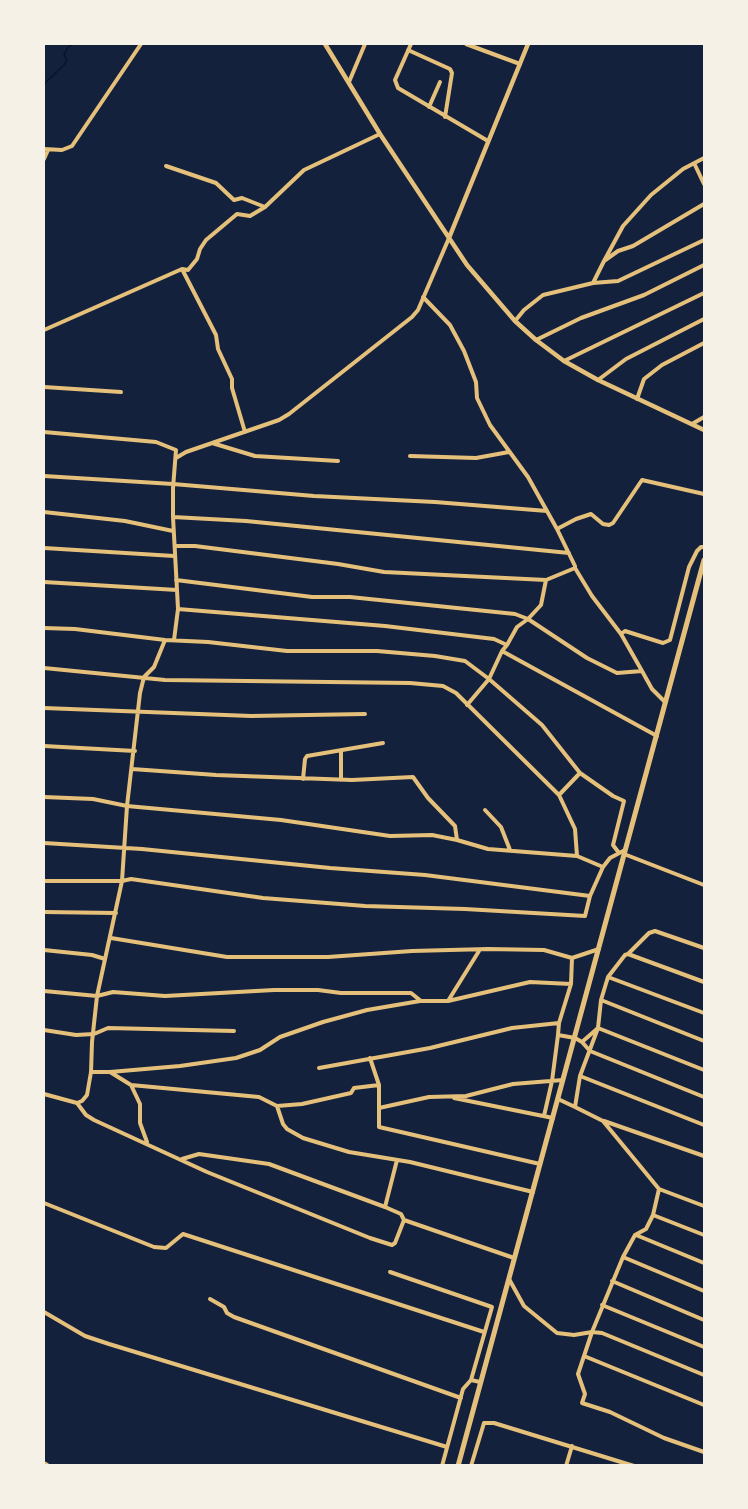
<!DOCTYPE html>
<html>
<head>
<meta charset="utf-8">
<style>
	body { margin:0 }
	#map { position:relative; width:748px; height:1509px; overflow:hidden; background:#14213d; font-family:"Open Sans",sans-serif }
	canvas { display:block }
	.frame { position:absolute; inset:0; border:45px solid #f6f1e7; pointer-events:none }
</style>
</head>
<body>
<div id="map">
<canvas width="748" height="1509"></canvas>
<div class="frame"></div>
</div>
<script>
const context = document.querySelector('canvas').getContext('2d');
context.lineJoin = 'round';
const poly = rows => new Path2D(rows.map(r => 'M' + r).join(''));
function strokePath(path, color, width, dash) { context.strokeStyle = color; context.lineWidth = width; context.lineCap = dash ? 'butt' : 'round'; context.setLineDash(dash || []); context.stroke(path); }
strokePath(poly([
	[44,84,64,65,67,60,64,55,68,47,73,44]
]), '#0b132b', 1.5);
strokePath(poly([
	[411,44,395,80,398,88,488,141],
	[466,44,520,64],
	[408,50,450,69,452,73,445,117],
	[349,82,365,44],
	[429,107,440,82],
	[44,149,62,150,72,146,141,44],
	[44,159,48,150],
	[695,165,704,184],
	[166,166,216,183,234,200,242,198,265,207,304,170,380,134],
	[604,261,623,226,651,195,683,169,704,158],
	[182,269,216,335,218,349,232,379,232,388,245,432],
	[593,283,604,261,618,251,633,246,704,204],
	[423,297,450,325,464,351,476,382,477,398,490,425,528,477,557,529,575,566,575,568,546,580,541,605,528,619,517,627,507,645,502,651,489,679,542,725,580,773,559,795,575,829,577,856,603,867],
	[515,321,524,310,543,295,593,283,618,281,704,240],
	[44,330,182,269,188,270,197,259,200,249,206,240,237,214,250,216,265,207],
	[536,340,581,318,644,295,704,265],
	[564,361,704,293],
	[598,380,626,359,704,319],
	[44,387,121,392],
	[637,399,644,379,662,365,704,343],
	[692,424,704,417],
	[44,432,156,442,176,450,173,488,173,517,177,590,44,582],
	[212,443,255,456,338,461],
	[410,456,476,458,509,452],
	[176,458,186,452,279,420,289,414,412,317,418,310,449,238],
	[44,476,173,484,314,496,435,502,547,511],
	[44,512,125,521,173,531],
	[173,517,246,521,569,553],
	[557,529,576,519,591,514,603,524,609,525,613,523,642,480,704,494],
	[176,546,195,546,338,564,384,572,546,580],
	[44,548,174,556],
	[575,568,592,596,621,634,642,671],
	[176,580,312,597,350,597,515,614,528,619,587,658,617,673,642,671,652,689,665,702],
	[178,609,385,626,494,639,507,645],
	[44,628,75,629,165,640,208,642,287,651,377,651,435,656,465,661,489,679,467,705],
	[621,634,625,631,663,643,670,640,689,567,697,551,701,547,704,547],
	[174,640,178,609,177,590],
	[502,651,657,736],
	[44,668,165,680,410,683,443,686,456,693,559,795],
	[44,708,251,716,365,714],
	[44,746,135,751],
	[132,769,216,775,352,780,413,777,428,798,455,826,457,840,488,849,577,856],
	[580,773,613,796,624,801,613,845,619,853],
	[303,779,305,759,307,756,383,743],
	[341,780,341,750],
	[44,797,93,799,127,806,281,820,390,836,432,835,457,840],
	[485,810,501,827,510,850],
	[44,843,142,849,330,868,425,875,590,896],
	[624,854,704,885],
	[44,881,122,881,131,879,263,898,365,906,465,909,585,916,590,896,603,867,610,858,625,850],
	[44,912,116,913],
	[111,938,227,957,328,957,412,951,488,949,544,950,572,958,599,949],
	[44,950,92,955,105,959],
	[628,954,649,933,655,931,704,948],
	[572,958,571,984,559,1023,558,1035,575,1038,582,1042,590,1051,704,1097],
	[608,977,704,1013],
	[704,982,628,954,625,955,608,977,601,1000,598,1028,580,1076,575,1107,603,1121,659,1189,653,1215,646,1229,635,1235,623,1257,592,1332,578,1374,585,1394,582,1403,610,1412,664,1438,704,1452],
	[44,991,97,996,113,992,165,996,274,990,318,990,341,993,411,993,421,1001,448,1001,479,951],
	[601,1000,704,1041],
	[448,1001,530,982,571,984],
	[44,1030,76,1035,94,1034,108,1028,234,1031],
	[582,1042,598,1028,704,1070],
	[370,1058,379,1085,379,1127,540,1164],
	[319,1068,430,1048,512,1028,559,1023],
	[91,1072,92,1042,97,996,122,881,127,806,140,693,144,677,154,667,165,640],
	[110,1072,131,1085,259,1097,277,1106,283,1124,287,1129,303,1138,349,1152,410,1162,533,1192],
	[580,1076,704,1125],
	[131,1085,140,1104,140,1123,147,1142],
	[44,1094,77,1103,82,1101,87,1095,91,1072,110,1072,180,1066,236,1058,260,1050,280,1037,323,1022,367,1010,420,1001],
	[454,1098,553,1118],
	[558,1099,575,1107],
	[77,1103,86,1115,94,1120,207,1172,370,1238,392,1245,395,1243,404,1220,401,1214,385,1207,269,1164,199,1154,182,1159],
	[277,1106,302,1104,351,1093,354,1088,379,1085],
	[379,1108,429,1097,466,1096,513,1084,563,1080],
	[544,1116,552,1081,558,1035],
	[604,1121,704,1156],
	[659,1189,704,1206],
	[44,1203,154,1247,166,1248,183,1234,484,1332],
	[385,1207,397,1160],
	[653,1215,704,1235],
	[404,1220,514,1258],
	[636,1235,704,1263],
	[623,1257,704,1291],
	[390,1272,492,1307,471,1380,480,1382],
	[509,1279,524,1306,557,1333,574,1335,592,1332,602,1333,704,1375],
	[612,1281,704,1320],
	[210,1299,224,1307,227,1313,234,1317,461,1398],
	[602,1305,704,1347],
	[44,1312,85,1336,109,1344,447,1447],
	[584,1356,704,1405],
	[442,1466,463,1389,471,1380],
	[471,1466,484,1423,494,1423,634,1466],
	[566,1466,572,1446]
]), '#e5c07b', 4);
strokePath(poly([
	[325,44,380,134,467,265,515,321,536,340,564,361,598,380,704,430],
	[449,238,528,44]
]), '#e5c07b', 4.5);
strokePath(poly([
	[458,1466,704,560]
]), '#e5c07b', 5);
strokePath(poly([
	[44,1465,46,1466]
]), '#e5c07b', 7);
</script>
</body>
</html>
